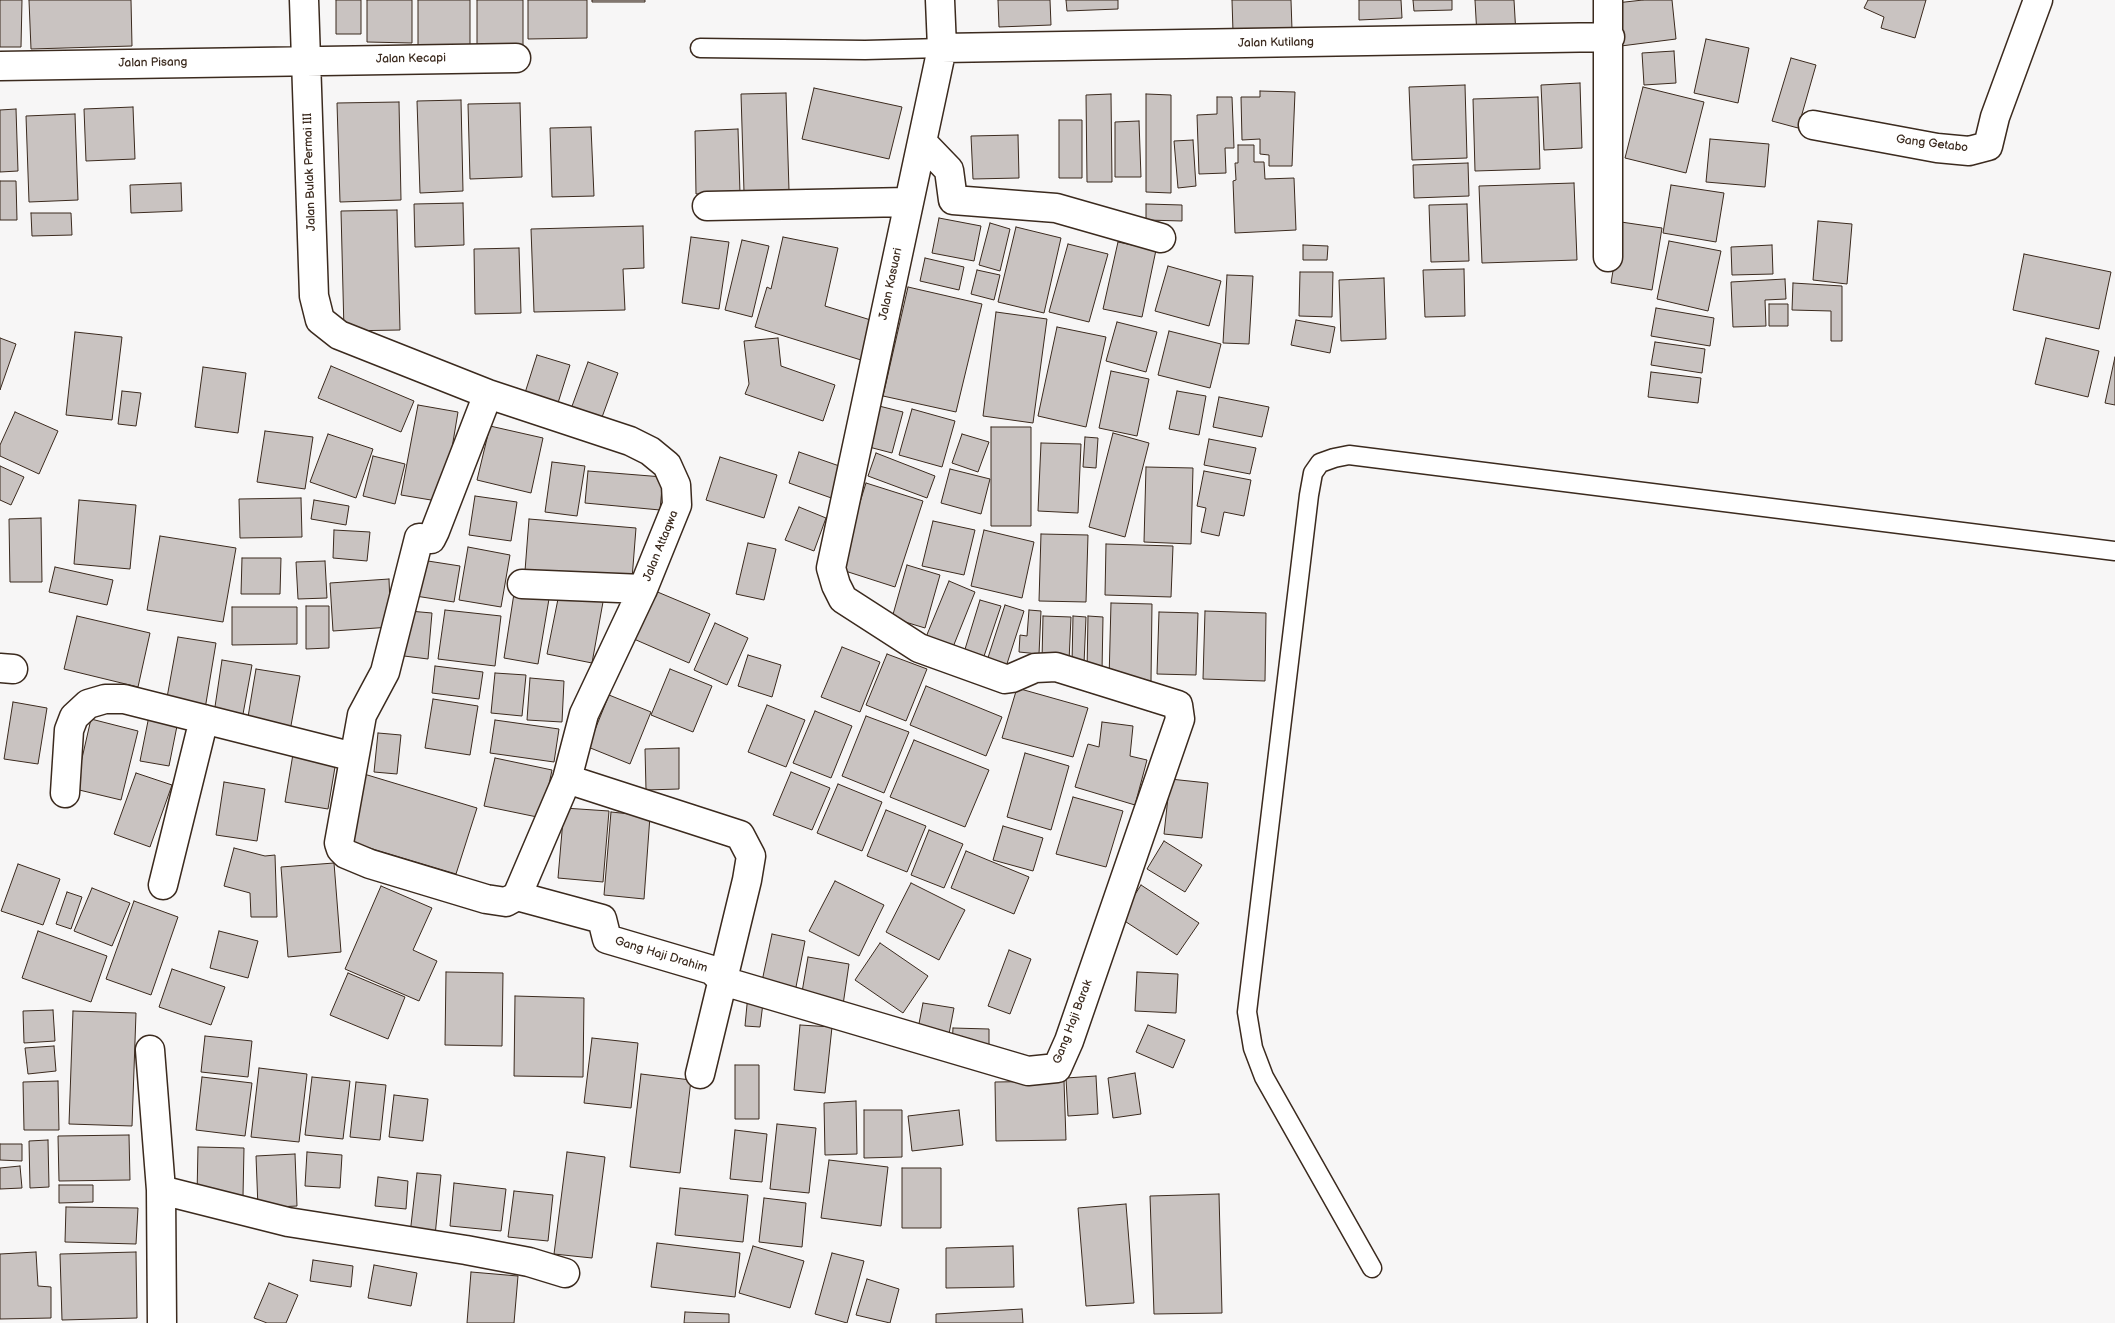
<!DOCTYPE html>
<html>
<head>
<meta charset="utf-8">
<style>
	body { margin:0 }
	canvas { display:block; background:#f7f6f6 }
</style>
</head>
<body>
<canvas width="2115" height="1323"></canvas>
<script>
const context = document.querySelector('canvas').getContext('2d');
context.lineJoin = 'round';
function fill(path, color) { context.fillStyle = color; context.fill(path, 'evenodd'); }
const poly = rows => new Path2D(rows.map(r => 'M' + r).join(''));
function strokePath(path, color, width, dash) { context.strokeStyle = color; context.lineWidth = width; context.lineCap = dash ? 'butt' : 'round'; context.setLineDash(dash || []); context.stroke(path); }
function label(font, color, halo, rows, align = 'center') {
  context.font = font + ' "Balsamiq Sans",sans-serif'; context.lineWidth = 4.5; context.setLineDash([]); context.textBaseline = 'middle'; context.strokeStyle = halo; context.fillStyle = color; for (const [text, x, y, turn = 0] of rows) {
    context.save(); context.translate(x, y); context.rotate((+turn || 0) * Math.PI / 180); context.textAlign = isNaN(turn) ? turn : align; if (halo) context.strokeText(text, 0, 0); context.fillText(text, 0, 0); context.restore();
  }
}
const building = poly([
	[0,0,22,0,21,47,0,47,0,0],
	[29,0,131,0,132,46,31,49,29,0],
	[336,0,361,0,361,34,336,34,336,0],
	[367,0,412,0,412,43,367,42,367,0],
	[418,0,470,0,470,48,418,48,418,0],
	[477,0,523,0,523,48,477,48,477,0],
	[528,0,587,0,587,38,528,39,528,0],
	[592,0,645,0,645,2,592,2,592,0],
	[998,0,1050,0,1051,25,999,27,998,0],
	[1066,0,1118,0,1118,9,1067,11,1066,0],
	[1232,0,1291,0,1292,30,1233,32,1232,0],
	[1359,0,1401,0,1402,18,1359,20,1359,0],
	[1413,0,1452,0,1452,10,1414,11,1413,0],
	[1475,0,1514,0,1516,35,1477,36,1475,0],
	[1643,0,1672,0,1676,39,1621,46,1616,3,1643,0],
	[1868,0,1926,0,1915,38,1881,28,1884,17,1864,8,1868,0],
	[1706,39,1749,48,1738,103,1694,93,1706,39],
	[1674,51,1676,83,1644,85,1642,53,1674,51],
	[1791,58,1816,65,1798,128,1772,121,1791,58],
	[1580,83,1582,148,1544,150,1541,85,1580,83],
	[1465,85,1467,158,1412,160,1409,87,1465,85],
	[1643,87,1704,102,1686,173,1625,158,1643,87],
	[814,88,902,107,889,159,802,139,814,88],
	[1260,91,1295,92,1292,166,1269,166,1269,155,1260,154,1260,139,1242,140,1241,97,1260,97,1260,91],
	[786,93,789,190,744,192,741,94,786,93],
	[1111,94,1112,182,1087,182,1086,95,1111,94],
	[1146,94,1171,95,1171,193,1146,192,1146,94],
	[1217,97,1232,97,1234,148,1225,148,1226,173,1199,174,1197,115,1217,114,1217,97],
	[1538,97,1540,169,1475,171,1473,99,1538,97],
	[461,100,463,191,420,193,417,101,461,100],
	[399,102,401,200,340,202,337,103,399,102],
	[520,103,522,177,470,179,468,104,520,103],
	[133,107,135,159,86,161,84,109,133,107],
	[16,109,18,171,0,172,0,110,16,109],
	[75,114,78,200,29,202,26,116,75,114],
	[1059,120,1082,120,1082,178,1059,178,1059,120],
	[1139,121,1141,177,1115,177,1115,122,1139,121],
	[591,127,594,196,552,197,550,128,591,127],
	[738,129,740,193,696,194,695,131,738,129],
	[1018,135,1019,178,973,179,971,136,1018,135],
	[1710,139,1769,144,1765,187,1706,182,1710,139],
	[1193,140,1196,186,1178,188,1174,141,1193,140],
	[1238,145,1254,145,1254,162,1264,162,1265,179,1294,178,1296,230,1235,233,1233,181,1236,180,1235,163,1238,163,1238,145],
	[1468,163,1469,196,1414,198,1413,165,1468,163],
	[0,181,16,181,17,220,0,220,0,181],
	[181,183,182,211,131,213,130,185,181,183],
	[1574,183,1577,260,1482,263,1479,186,1574,183],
	[1671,185,1724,193,1716,242,1663,233,1671,185],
	[463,203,464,245,415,247,414,204,463,203],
	[1146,204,1182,205,1182,221,1146,220,1146,204],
	[1467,204,1469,261,1431,262,1429,205,1467,204],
	[397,210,400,330,344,331,341,211,397,210],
	[31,213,71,213,72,235,32,236,31,213],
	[939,218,981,226,974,261,932,253,939,218],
	[1818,221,1852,224,1847,284,1813,280,1818,221],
	[1621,222,1662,228,1652,290,1611,283,1621,222],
	[990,223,1010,229,1000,271,979,265,990,223],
	[643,226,644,268,623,269,625,310,534,312,531,229,643,226],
	[1016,227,1061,238,1044,313,998,302,1016,227],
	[691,237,729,242,719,309,682,303,691,237],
	[783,237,838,248,825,306,874,321,861,360,755,327,767,287,771,289,783,237],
	[742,240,769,246,752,317,725,310,742,240],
	[1669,241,1721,251,1708,311,1657,299,1669,241],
	[1118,242,1156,250,1142,317,1103,309,1118,242],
	[1068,244,1108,254,1089,322,1049,312,1068,244],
	[1303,245,1328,246,1327,260,1303,260,1303,245],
	[1772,245,1773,274,1732,275,1731,247,1772,245],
	[519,248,521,313,475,314,474,249,519,248],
	[2024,254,2111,272,2099,329,2013,310,2024,254],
	[925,258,964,267,959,290,920,281,925,258],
	[1168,266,1221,281,1209,326,1155,311,1168,266],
	[1464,269,1465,316,1425,317,1423,270,1464,269],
	[977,270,1000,275,994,300,971,294,977,270],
	[1300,272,1333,272,1332,317,1299,316,1300,272],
	[1227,275,1253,276,1249,344,1223,343,1227,275],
	[1384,278,1386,339,1341,341,1339,280,1384,278],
	[1785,279,1786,299,1765,300,1766,326,1733,327,1731,282,1785,279],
	[1793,283,1842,286,1842,341,1831,341,1831,311,1792,310,1793,283],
	[908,287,982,304,956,412,883,396,908,287],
	[1769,304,1788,304,1788,326,1769,326,1769,304],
	[1656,308,1714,318,1710,346,1651,336,1656,308],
	[996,312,1047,319,1033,423,983,416,996,312],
	[1296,320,1335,327,1330,353,1291,345,1296,320],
	[1117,322,1157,332,1146,372,1106,361,1117,322],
	[1057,327,1106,337,1086,427,1038,416,1057,327],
	[1169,331,1221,344,1210,388,1158,375,1169,331],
	[75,332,122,337,112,420,66,415,75,332],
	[0,338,16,344,0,390,0,338],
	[778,338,781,366,835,385,823,421,745,394,749,384,744,341,778,338],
	[2046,338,2099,351,2088,397,2035,384,2046,338],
	[1655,342,1705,349,1702,373,1651,365,1655,342],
	[537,355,570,365,557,406,524,396,537,355],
	[2115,357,2115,405,2105,403,2115,357],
	[588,362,618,373,601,420,571,409,588,362],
	[331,366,414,401,401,432,318,398,331,366],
	[203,367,246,373,238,433,195,427,203,367],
	[1111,371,1149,379,1137,436,1099,428,1111,371],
	[1651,372,1701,378,1698,403,1648,397,1651,372],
	[122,391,141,393,136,426,118,424,122,391],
	[1177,391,1206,396,1199,435,1169,429,1177,391],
	[1219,397,1269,407,1262,437,1213,427,1219,397],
	[418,405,458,412,443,502,401,495,418,405],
	[879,406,903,412,892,453,869,447,879,406],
	[912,409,955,421,942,467,899,455,912,409],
	[15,412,58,431,39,474,0,456,0,445,15,412],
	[490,426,543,438,531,493,477,480,490,426],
	[991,427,1031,427,1031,526,991,526,991,427],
	[265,431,313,437,305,489,257,482,265,431],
	[1113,433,1149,443,1125,537,1089,527,1113,433],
	[328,434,373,449,356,498,310,482,328,434],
	[962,434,989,442,978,472,952,463,962,434],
	[1085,437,1098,438,1096,468,1083,467,1085,437],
	[1209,439,1256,448,1250,474,1204,465,1209,439],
	[1041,443,1081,444,1078,513,1038,511,1041,443],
	[799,452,848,469,837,500,789,483,799,452],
	[876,453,935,476,927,498,868,476,876,453],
	[373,456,405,464,395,504,363,496,373,456],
	[720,457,777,475,764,518,706,500,720,457],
	[552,462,585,466,577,516,545,512,552,462],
	[0,466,24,477,11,505,0,500,0,466],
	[1146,467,1193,468,1191,544,1144,542,1146,467],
	[950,469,990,479,981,514,941,503,950,469],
	[588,471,663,477,660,510,585,503,588,471],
	[1204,471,1251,480,1244,516,1224,512,1219,536,1201,532,1206,508,1197,506,1204,471],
	[866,483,923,501,895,587,839,569,866,483],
	[475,496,517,502,511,541,469,535,475,496],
	[301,498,302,537,240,538,239,499,301,498],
	[79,500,136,505,130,569,74,564,79,500],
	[314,500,349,506,346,525,311,519,314,500],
	[799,507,826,518,814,551,785,540,799,507],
	[41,518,42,582,10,582,9,519,41,518],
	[529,519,636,528,632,579,525,571,529,519],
	[933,521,975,530,964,575,922,566,933,521],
	[334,530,370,532,367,561,333,558,334,530],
	[984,530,1034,542,1022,598,971,586,984,530],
	[1041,534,1088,535,1086,602,1039,601,1041,534],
	[160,536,236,548,223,622,147,610,160,536],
	[748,543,776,549,764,600,736,594,748,543],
	[1106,544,1173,546,1171,597,1105,595,1106,544],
	[468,547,510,555,501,607,459,600,468,547],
	[242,558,281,558,280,594,241,594,242,558],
	[415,559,460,566,454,602,409,595,415,559],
	[325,561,327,598,298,599,296,562,325,561],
	[907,565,940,575,925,628,892,618,907,565],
	[55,567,113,580,107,605,49,592,55,567],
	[389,579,391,627,333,631,330,583,389,579],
	[949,581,975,592,953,647,926,637,949,581],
	[515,587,550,593,538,664,504,658,515,587],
	[648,588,710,614,689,663,627,636,648,588],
	[559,594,603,602,592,663,547,654,559,594],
	[980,600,1001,606,981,665,962,659,980,600],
	[1111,603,1152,604,1151,681,1109,680,1111,603],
	[1005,605,1024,611,1004,673,985,667,1005,605],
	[306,606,329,606,329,648,306,649,306,606],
	[232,607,297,607,297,644,232,645,232,607],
	[445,610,501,616,495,666,438,659,445,610],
	[1029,610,1041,611,1039,654,1019,652,1020,635,1027,636,1029,610],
	[409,611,432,613,428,659,404,656,409,611],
	[1205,611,1266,613,1265,681,1203,679,1205,611],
	[1159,612,1198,613,1196,675,1157,674,1159,612],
	[77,616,150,633,138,687,64,669,77,616],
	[1043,616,1071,617,1069,661,1042,660,1043,616],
	[1073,616,1086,617,1084,664,1072,664,1073,616],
	[1088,616,1103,617,1102,671,1087,671,1088,616],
	[715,623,748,638,727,685,694,670,715,623],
	[178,637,216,643,205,709,166,703,178,637],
	[842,647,880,662,860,712,821,697,842,647],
	[887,654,927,669,906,721,866,705,887,654],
	[748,655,781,665,772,697,738,686,748,655],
	[222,660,252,665,241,725,213,720,222,660],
	[435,666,483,672,479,699,432,693,435,666],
	[256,669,300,676,290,731,247,723,256,669],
	[670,669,712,686,693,732,651,715,670,669],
	[495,673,526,675,522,716,491,713,495,673],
	[530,678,564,681,562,722,527,720,530,678],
	[926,686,1002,717,986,756,910,725,926,686],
	[1017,688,1088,708,1073,757,1002,738,1017,688],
	[609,695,651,712,630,764,588,747,609,695],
	[433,699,478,706,470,755,425,748,433,699],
	[13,702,47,708,38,764,4,759,13,702],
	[767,705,805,720,786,767,748,752,767,705],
	[150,711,179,716,169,766,140,761,150,711],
	[815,711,852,726,831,778,793,763,815,711],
	[866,716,909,732,884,793,842,776,866,716],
	[91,719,138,731,121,800,75,789,91,719],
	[495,720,559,729,554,762,490,753,495,720],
	[1102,722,1133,726,1130,756,1147,760,1135,805,1075,787,1088,744,1099,747,1102,722],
	[378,733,401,735,397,774,374,772,378,733],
	[914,740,989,770,965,827,890,797,914,740],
	[679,748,679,789,646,790,645,749,679,748],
	[1025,753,1069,766,1051,830,1007,817,1025,753],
	[293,754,336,761,328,809,285,802,293,754],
	[495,758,552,770,542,818,484,806,495,758],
	[791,772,830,788,812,830,773,815,791,772],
	[136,773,172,785,150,847,114,834,136,773],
	[364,774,477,808,456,874,343,840,364,774],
	[1170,779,1208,783,1202,838,1164,834,1170,779],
	[224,782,265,789,257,841,216,835,224,782],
	[838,784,882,802,862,851,817,833,838,784],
	[1073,797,1123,811,1106,867,1056,854,1073,797],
	[564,808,609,811,603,882,558,878,564,808],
	[886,810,926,826,907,872,867,856,886,810],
	[611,812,650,816,644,899,604,895,611,812],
	[1003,826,1043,838,1033,871,993,860,1003,826],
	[929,830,963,844,944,888,911,875,929,830],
	[1164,841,1202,865,1185,892,1147,869,1164,841],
	[234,848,265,856,275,855,277,917,251,917,250,893,224,886,234,848],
	[966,851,1029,877,1014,914,951,888,966,851],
	[334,863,341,952,288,957,281,867,334,863],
	[18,864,60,879,43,925,1,911,18,864],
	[835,881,884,905,859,956,809,931,835,881],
	[911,883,965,910,939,960,886,932,911,883],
	[1141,885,1199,923,1177,955,1120,918,1141,885],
	[381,886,432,908,413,950,437,961,419,1001,345,969,381,886],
	[92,888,130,903,112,946,74,931,92,888],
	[67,892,82,897,71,929,56,924,67,892],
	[134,901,178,917,151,995,106,979,134,901],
	[38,931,107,956,91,1002,22,978,38,931],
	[219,931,258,941,248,978,210,968,219,931],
	[772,934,805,941,795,992,761,986,772,934],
	[880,943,928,976,903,1013,855,980,880,943],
	[1009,950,1031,959,1010,1014,988,1006,1009,950],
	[808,957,849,964,843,1005,801,998,808,957],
	[172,969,225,987,211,1025,159,1007,172,969],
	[446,972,503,973,502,1046,445,1045,446,972],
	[1137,972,1178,974,1176,1013,1135,1011,1137,972],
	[348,973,405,997,388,1039,330,1015,348,973],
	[748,994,764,995,760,1027,745,1026,748,994],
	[515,996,584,998,583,1077,514,1076,515,996],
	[923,1003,954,1008,948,1039,917,1034,923,1003],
	[53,1010,55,1041,24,1043,23,1011,53,1010],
	[73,1011,136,1013,132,1126,69,1124,73,1011],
	[800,1025,832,1027,825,1093,794,1090,800,1025],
	[1148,1025,1185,1040,1173,1068,1136,1052,1148,1025],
	[953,1028,989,1029,989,1048,952,1047,953,1028],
	[205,1036,252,1041,248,1077,201,1072,205,1036],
	[592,1038,638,1043,631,1108,584,1103,592,1038],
	[54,1046,56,1071,28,1074,25,1048,54,1046],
	[735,1065,759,1065,759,1119,735,1119,735,1065],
	[259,1068,307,1074,299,1142,251,1137,259,1068],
	[1135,1073,1141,1114,1113,1118,1108,1078,1135,1073],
	[641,1074,691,1080,680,1173,630,1167,641,1074],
	[1096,1076,1098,1114,1068,1116,1066,1078,1096,1076],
	[202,1077,252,1083,245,1136,196,1130,202,1077],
	[312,1077,350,1081,343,1139,305,1135,312,1077],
	[58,1081,59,1130,24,1130,23,1082,58,1081],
	[1064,1081,1066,1140,996,1141,995,1082,1064,1081],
	[356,1082,386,1085,380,1140,350,1137,356,1082],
	[394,1095,428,1099,423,1141,389,1137,394,1095],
	[856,1101,857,1154,825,1155,824,1103,856,1101],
	[864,1110,902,1110,902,1157,864,1158,864,1110],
	[959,1110,963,1145,912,1151,908,1116,959,1110],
	[777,1124,816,1128,809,1193,770,1189,777,1124],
	[735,1130,767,1134,762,1182,730,1179,735,1130],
	[129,1135,130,1180,59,1181,58,1136,129,1135],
	[48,1140,49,1187,30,1188,29,1141,48,1140],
	[0,1144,22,1144,22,1161,0,1160,0,1144],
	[198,1147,244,1148,243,1196,197,1195,198,1147],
	[307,1152,342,1155,340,1188,305,1186,307,1152],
	[567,1152,605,1157,592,1258,554,1254,567,1152],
	[295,1154,297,1206,258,1208,256,1156,295,1154],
	[829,1160,888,1167,881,1226,821,1218,829,1160],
	[20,1166,22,1188,0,1189,0,1168,20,1166],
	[902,1168,941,1168,941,1228,902,1228,902,1168],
	[417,1173,441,1175,435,1236,410,1234,417,1173],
	[378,1177,408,1181,406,1209,375,1206,378,1177],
	[454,1183,506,1189,501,1231,450,1226,454,1183],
	[59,1185,93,1185,93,1202,59,1203,59,1185],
	[680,1188,748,1195,743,1242,675,1235,680,1188],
	[514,1191,553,1195,548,1241,508,1237,514,1191],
	[1219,1194,1222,1313,1154,1314,1150,1196,1219,1194],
	[764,1198,806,1203,802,1247,759,1242,764,1198],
	[1126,1204,1134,1303,1086,1306,1078,1208,1126,1204],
	[66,1207,138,1208,136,1244,65,1242,66,1207],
	[657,1243,740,1253,735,1297,651,1287,657,1243],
	[753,1246,804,1261,790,1308,739,1293,753,1246],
	[1013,1246,1014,1287,946,1288,946,1248,1013,1246],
	[36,1252,38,1286,51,1287,51,1318,0,1319,0,1254,36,1252],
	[136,1252,137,1318,62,1320,60,1254,136,1252],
	[832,1253,864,1261,847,1323,815,1314,832,1253],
	[313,1260,353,1266,351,1287,310,1281,313,1260],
	[374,1265,417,1273,411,1306,368,1298,374,1265],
	[471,1272,518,1276,514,1323,467,1323,471,1272],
	[867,1279,899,1289,890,1323,856,1315,867,1279],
	[269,1283,298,1295,286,1323,267,1323,254,1318,269,1283],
	[1022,1309,1023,1323,936,1323,936,1314,1022,1309],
	[685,1312,729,1314,729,1323,684,1323,685,1312]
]);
fill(building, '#c9c3c1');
strokePath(building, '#3b2a1e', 1);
const lane = poly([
	[700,48,865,50,942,48],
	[1372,1268,1264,1077,1253,1048,1247,1012,1309,495,1313,473,1320,463,1334,458,1349,455,2115,551]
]);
const street = poly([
	[304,0,314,296,320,320,339,335,488,394,630,441,650,451,667,465,676,485,677,505,643,589,584,714,567,779,517,896],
	[942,48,1610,37],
	[0,66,516,58],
	[1813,125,1937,148,1969,151,1988,146,1995,117,2038,0],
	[923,143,949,170,953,200,1056,208,1161,238],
	[707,206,908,202],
	[1608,257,1608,0],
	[488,394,435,531,431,539,419,538,385,672,362,715,339,843,341,849,346,854,370,864,486,899,506,902,517,896],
	[522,584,643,589],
	[0,668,13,669],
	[567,779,740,835,751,856,747,880,700,1074],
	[65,793,69,730,74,717,88,704,105,699,124,699,354,757],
	[163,885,204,719],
	[517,896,602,919,607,939,712,970,723,981],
	[723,981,1028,1071,1057,1068,1069,1041,1180,719,1178,705,1056,667,1035,668,1012,678,1005,679,919,648,843,599,836,585,831,568,942,48,940,0],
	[150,1050,161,1190,162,1323],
	[161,1190,288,1222,466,1250,529,1262,565,1273]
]);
strokePath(lane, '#3b2a1e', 21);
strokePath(street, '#3b2a1e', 31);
strokePath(lane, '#fff', 18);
strokePath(street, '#fff', 28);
label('12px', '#3b2a1e', '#fff', [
	["Jalan Kutilang",1276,43,-1],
	["Jalan Kecapi",411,59,-1],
	["Jalan Pisang",153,63,-1],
	["Gang Getabo",1932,144,7],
	["Jalan Bulak Permai III",310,172,-92],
	["Jalan Kasuari",891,284,-78],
	["Jalan Attaqwa",661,546,-68],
	["Gang Haji Drahim",661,955,17],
	["Gang Haji Barak",1073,1022,-69]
]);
</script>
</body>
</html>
